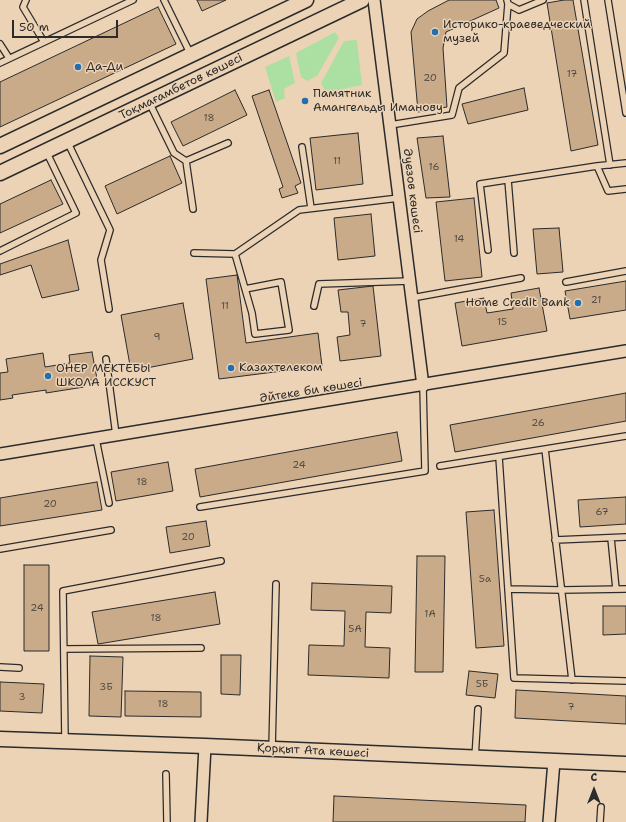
<!DOCTYPE html>
<html>
<head>
<meta charset="utf-8">
<style>
	body { margin:0 }
	#map { position:relative; width:626px; height:822px; overflow:hidden; background:#edd3b5; font-family:"Shantell Sans",sans-serif }
	canvas { display:block }
	.north { position:absolute; left:574px; top:770px; width:40px; height:40px; -webkit-text-stroke:3px #edd3b5; paint-order:stroke; rotate:0deg; font-size:11px; font-weight:700; line-height:16px; text-align:center; color:#2b2b2b }
	.north::after { content:''; display:block; margin:auto; width:14px; height:18px; background:#2b2b2b; clip-path:polygon(50% 0,100% 100%,50% 72%,0 100%) }
	.scale { position:absolute; left:12px; top:20px; width:106px; height:18px; box-sizing:border-box; border:2px solid #2b2b2b; border-top:0; padding-left:5px; font-size:12px; line-height:14px; white-space:nowrap; color:#2b2b2b; -webkit-text-stroke:3px #edd3b5; paint-order:stroke }
</style>
</head>
<body>
<div id="map">
<canvas width="626" height="822"></canvas>
<div class="north">С</div>
<div class="scale">50 m</div>
</div>
<script>
const context = document.querySelector('canvas').getContext('2d');
context.lineJoin = 'round';
function fill(path, color) { context.fillStyle = color; context.fill(path, 'evenodd'); }
const poly = rows => new Path2D(rows.map(r => 'M' + r).join(''));
function strokePath(path, color, width, dash) { context.strokeStyle = color; context.lineWidth = width; context.lineCap = dash ? 'butt' : 'round'; context.setLineDash(dash || []); context.stroke(path); }
function label(font, color, halo, rows, align = 'center') {
  context.font = font + ' "Shantell Sans",sans-serif'; context.lineWidth = 3; context.setLineDash([]); context.textBaseline = 'middle'; context.strokeStyle = halo; context.fillStyle = color; for (const [text, x, y, turn = 0] of rows) {
    context.save(); context.translate(x, y); context.rotate((+turn || 0) * Math.PI / 180); context.textAlign = isNaN(turn) ? turn : align; if (halo) context.strokeText(text, 0, 0); context.fillText(text, 0, 0); context.restore();
  }
}
fill(poly([
	[335,32,339,38,317,76,307,81,301,77,296,53],
	[357,40,362,85,330,92,324,89,321,83,344,41],
	[289,56,295,83,284,89,285,98,276,102,265,67]
]), '#ace0a2');
const building = poly([
	[197,0,226,0,202,11,197,0],
	[449,0,496,0,499,8,446,32,443,48,447,107,418,112,411,32,417,19,428,11,449,0],
	[564,0,573,0,598,145,571,151,547,3,564,0],
	[158,7,176,44,0,127,0,82,158,7],
	[524,88,528,110,468,124,462,104,524,88],
	[235,90,247,115,183,146,171,122,235,90],
	[269,90,301,183,295,186,298,193,282,198,279,189,283,187,252,96,269,90],
	[358,133,363,184,316,190,310,138,358,133],
	[443,136,450,197,426,198,417,138,443,136],
	[170,156,182,183,117,214,105,186,170,156],
	[51,180,63,204,0,233,0,204,51,180],
	[474,198,482,277,445,281,436,202,474,198],
	[371,214,375,256,338,260,334,218,371,214],
	[559,228,563,272,537,274,533,229,559,228],
	[68,240,79,290,42,298,31,265,0,275,0,264,68,240],
	[237,275,246,343,318,333,322,366,219,379,206,279,237,275],
	[626,281,626,310,570,319,565,291,626,281],
	[373,286,381,356,340,361,337,337,350,335,348,312,341,312,338,290,373,286],
	[539,288,547,331,462,346,455,303,484,298,487,313,513,309,511,293,539,288],
	[183,303,193,359,131,371,121,315,183,303],
	[92,352,97,379,83,381,84,387,46,393,46,390,12,395,13,398,0,400,0,373,8,372,6,359,43,353,45,367,70,363,69,355,92,352],
	[626,393,626,421,455,452,450,425,626,393],
	[397,432,402,461,200,497,195,469,397,432],
	[168,462,173,491,116,501,111,472,168,462],
	[97,482,102,510,0,526,0,498,97,482],
	[626,497,626,524,580,527,578,500,626,497],
	[494,510,504,646,476,648,466,512,494,510],
	[206,521,210,546,170,553,166,527,206,521],
	[417,556,445,556,443,672,415,672,417,556],
	[24,565,49,565,49,651,24,651,24,565],
	[312,583,392,586,391,613,366,612,365,647,390,648,389,678,308,675,309,645,344,646,345,611,311,610,312,583],
	[215,592,220,624,98,644,92,612,215,592],
	[603,606,626,606,626,634,603,635,603,606],
	[221,655,241,655,240,695,221,694,221,655],
	[90,656,123,657,121,717,89,716,90,656],
	[469,671,498,674,495,698,466,695,469,671],
	[0,682,44,684,42,713,0,711,0,682],
	[516,690,626,696,626,724,515,718,516,690],
	[125,691,201,692,201,717,125,716,125,691],
	[334,796,526,805,525,822,333,822,334,796]
]);
fill(building, '#caab89');
strokePath(building, '#2b2b2b', 1);
const service = poly([
	[26,0,23,7,44,42],
	[164,0,191,55],
	[507,0,508,4,519,10,543,0],
	[584,0,610,165],
	[608,0,626,113],
	[0,44,9,58],
	[0,63,133,0],
	[149,102,174,153,186,161,228,143],
	[390,125,452,115,459,88,504,53,508,4],
	[67,141,110,230,101,260,109,309],
	[302,147,311,208],
	[186,161,193,209],
	[626,163,597,166,608,191,626,189],
	[508,180,514,253],
	[488,250,480,184,597,166],
	[0,251,76,213,46,151],
	[194,253,235,254,299,210,399,198],
	[235,254,252,313,255,334,289,330,281,282,245,289],
	[566,282,626,271],
	[412,298,521,278],
	[314,306,319,284,410,281],
	[106,359,116,435],
	[96,439,109,503],
	[545,449,572,680],
	[499,457,514,678,626,681],
	[440,466,626,436],
	[200,507,425,471,423,386],
	[611,538,616,589],
	[555,540,626,537],
	[0,549,111,530],
	[508,589,561,590,626,589],
	[64,649,201,648],
	[0,667,19,668],
	[65,741,63,591,221,561],
	[272,749,276,584],
	[475,758,478,709],
	[166,774,167,822],
	[600,822,601,807]
]);
const minor = poly([
	[374,0,423,386],
	[0,454,626,351],
	[201,822,205,746],
	[549,822,554,761]
]);
const tertiary = poly([
	[0,146,306,0],
	[0,173,362,0],
	[0,739,205,746,626,764]
]);
strokePath(service, '#2b2b2b', 8);
strokePath(minor, '#2b2b2b', 14);
strokePath(tertiary, '#2b2b2b', 17);
strokePath(service, '#edd3b5', 5.5);
strokePath(minor, '#edd3b5', 11);
strokePath(tertiary, '#edd3b5', 14);
for (const [x, y, r, color] of [
	[435,32,4,"#1f6fb2"],
	[78,67,4,"#1f6fb2"],
	[305,101,4,"#1f6fb2"],
	[578,303,4,"#1f6fb2"],
	[231,368,4,"#1f6fb2"],
	[48,376,4,"#1f6fb2"]
]) { const dot = new Path2D(); dot.arc(x, y, r, 0, 2 * Math.PI); context.fillStyle = color; context.fill(dot); strokePath(dot, '#edd3b5', 1.5); }
label('10px', '#534b42', null, [
	["17",572,74],
	["20",430,78],
	["18",209,118],
	["11",337,161],
	["16",434,167],
	["14",459,239],
	["21",596,300],
	["11",225,306],
	["15",502,322],
	["7",363,324],
	["9",157,337],
	["26",538,423],
	["24",299,465],
	["18",142,482],
	["20",50,504],
	["67",602,512],
	["20",188,537],
	["5а",485,579],
	["24",37,608],
	["1А",430,614],
	["18",156,618],
	["5А",355,629],
	["5Б",482,684],
	["3Б",106,687],
	["3",22,697],
	["18",163,704],
	["7",571,707]
]);
label('12px', '#2b2b2b', '#edd3b5', [
	["Историко-краеведческий",443,25],
	["музей",443,39],
	["Да-Ди",86,67],
	["Памятник",313,94],
	["Амангельды Иманову",313,108],
	["Home Credit Bank",570,303,"right"],
	["Казахтелеком",239,368],
	["ОНЕР МЕКТЕБЫ",56,369],
	["ШКОЛА ИССКУСТ",56,383]
], 'left');
label('12px', '#2b2b2b', '#edd3b5', [
	["Тоқмағамбетов көшесі",181,87,-26],
	["Әуезов көшесі",412,191,83],
	["Әйтеке би көшесі",311,391,-9],
	["Қорқыт Ата көшесі",313,751,3]
]);
</script>
</body>
</html>
